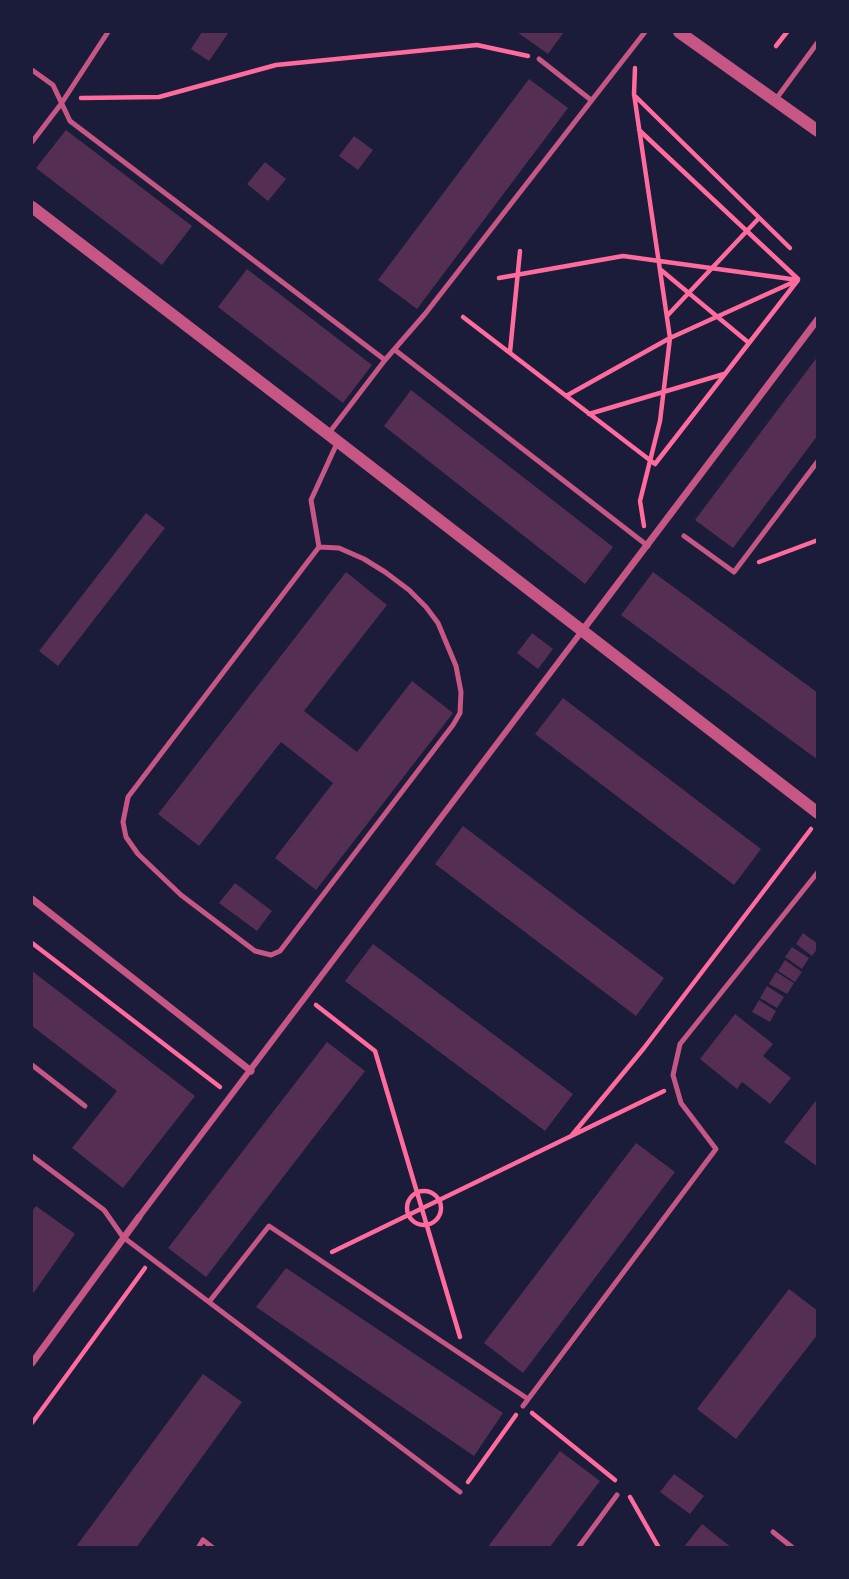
<!DOCTYPE html>
<html>
<head>
<meta charset="utf-8">
<style>
	body { margin:0 }
	#map { position:relative; width:849px; height:1579px; overflow:hidden; background:#1b1b3a; font-family:"PT Sans",sans-serif }
	canvas { display:block }
	.frame { position:absolute; inset:0; border:33px solid #1b1b3a; pointer-events:none }
</style>
</head>
<body>
<div id="map">
<canvas width="849" height="1579"></canvas>
<div class="frame"></div>
</div>
<script>
const context = document.querySelector('canvas').getContext('2d');
context.lineJoin = 'round';
function fill(path, color) { context.fillStyle = color; context.fill(path, 'evenodd'); }
const poly = rows => new Path2D(rows.map(r => 'M' + r).join(''));
function strokePath(path, color, width, dash) { context.strokeStyle = color; context.lineWidth = width; context.lineCap = dash ? 'butt' : 'round'; context.setLineDash(dash || []); context.stroke(path); }
fill(poly([
	[202,32,229,32,209,61,191,49],
	[517,32,564,32,548,54],
	[529,79,568,108,417,309,378,280],
	[66,130,192,226,162,265,36,168],
	[354,136,373,150,358,170,339,156],
	[265,162,286,179,268,201,247,184],
	[247,269,372,365,343,403,218,307],
	[818,356,818,435,733,548,695,520],
	[411,390,613,547,585,584,384,426],
	[146,513,165,528,58,666,39,651],
	[346,572,387,605,304,711,357,752,412,681,453,713,316,890,275,858,333,783,281,742,199,846,158,814],
	[653,572,818,693,818,760,621,615],
	[532,633,553,649,538,669,517,653],
	[563,698,761,849,734,885,535,734],
	[463,826,664,978,636,1016,435,864],
	[235,883,272,911,257,931,219,903],
	[803,933,818,944,818,948,812,956,796,944],
	[373,944,573,1094,545,1131,345,981],
	[792,947,809,958,802,969,785,957],
	[785,960,802,972,795,982,778,971],
	[32,971,195,1096,123,1188,72,1148,117,1091,32,1026],
	[776,972,794,983,787,994,769,984],
	[767,986,784,997,777,1008,760,998],
	[759,1000,776,1011,770,1022,752,1012],
	[735,1014,773,1044,763,1056,791,1078,770,1104,742,1082,737,1089,700,1059],
	[327,1042,365,1071,206,1277,168,1248],
	[818,1098,818,1167,784,1142],
	[636,1143,675,1172,523,1373,484,1343],
	[36,1206,75,1234,32,1295,32,1211],
	[286,1268,503,1413,474,1456,256,1307],
	[789,1289,818,1311,818,1334,736,1439,697,1409],
	[203,1374,242,1402,136,1548,75,1548],
	[560,1451,600,1481,549,1548,487,1548],
	[674,1474,704,1496,690,1514,660,1492],
	[702,1524,732,1548,683,1548]
]), '#542f53');
strokePath(poly([
	[776,46,787,32],
	[635,68,634,94,670,338,660,421,640,501,644,526],
	[634,95,790,248],
	[81,98,159,97,276,65,477,45,528,56],
	[639,130,798,279],
	[661,270,749,343],
	[499,278,623,256,798,280],
	[667,316,759,218],
	[463,317,655,464,798,280,670,338,566,396],
	[510,352,520,251],
	[589,414,724,374],
	[759,562,818,540],
	[32,943,220,1087],
	[316,1005,375,1051,460,1337],
	[572,1135,644,1048,811,829],
	'407 1208a17 17 0 1 1 34 0a17 17 0 1 1-34 0Z',
	[332,1252,664,1091],
	[532,1413,615,1480],
	[32,1423,145,1268],
	[468,1482,516,1415],
	[630,1497,659,1548]
]), '#ff6b9d', 4.5);
strokePath(poly([
	[539,59,591,100],
	[32,70,53,85,70,121,385,360],
	[776,99,818,42],
	[32,142,61,104,108,32],
	[395,350,648,546],
	[329,433,385,360,425,314,645,32],
	[684,536,734,572,818,461],
	[319,547,339,548,364,559,385,572,409,590,426,607,438,623,456,666,461,692,460,713,453,725,280,951,271,955,255,951,181,895,138,854,126,837,123,822,128,797,319,547,311,500,338,441],
	[32,1065,85,1106],
	[32,1156,104,1210,123,1237,460,1492],
	[209,1302,269,1226,528,1399],
	[523,1406,716,1149,681,1103,673,1075,680,1044,818,872],
	[773,1532,793,1548],
	[198,1548,203,1540,213,1548],
	[578,1548,617,1495]
]), '#c65784', 5);
strokePath(poly([
	[139,1217,582,631]
]), '#c65784', 6);
strokePath(poly([
	[582,631,818,319],
	[32,899,251,1071],
	[32,1363,139,1217]
]), '#c65784', 7);
strokePath(poly([
	[679,32,818,131],
	[32,207,328,434,818,813]
]), '#c65784', 12);
</script>
</body>
</html>
